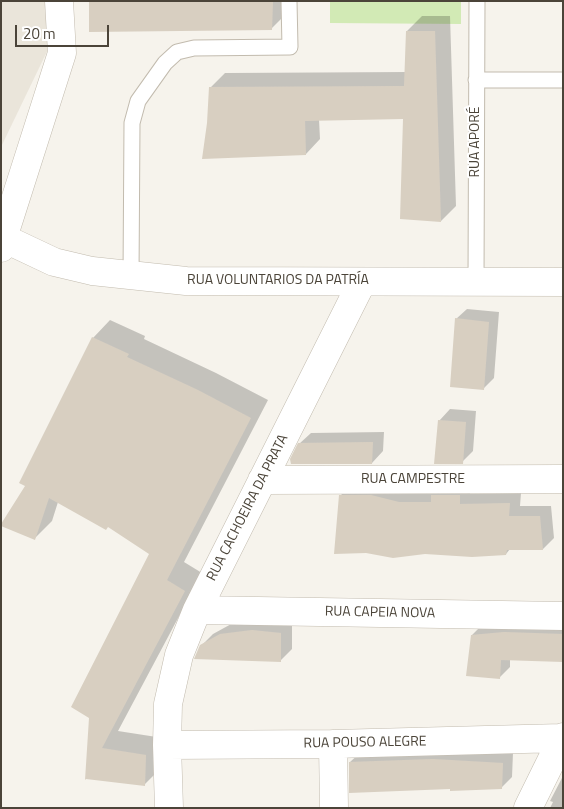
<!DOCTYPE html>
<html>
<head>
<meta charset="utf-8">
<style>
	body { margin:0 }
	#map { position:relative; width:564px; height:809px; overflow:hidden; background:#f6f3ec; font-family:"Titillium Web",sans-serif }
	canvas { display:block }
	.frame { position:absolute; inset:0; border:2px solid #4b4439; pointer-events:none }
	.scale { position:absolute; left:15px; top:25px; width:94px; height:22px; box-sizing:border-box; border:2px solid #4b4439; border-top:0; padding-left:6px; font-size:15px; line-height:18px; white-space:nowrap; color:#4b4439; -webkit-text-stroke:4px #fff; paint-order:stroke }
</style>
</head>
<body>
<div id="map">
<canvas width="564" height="809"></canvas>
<div class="frame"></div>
<div class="scale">20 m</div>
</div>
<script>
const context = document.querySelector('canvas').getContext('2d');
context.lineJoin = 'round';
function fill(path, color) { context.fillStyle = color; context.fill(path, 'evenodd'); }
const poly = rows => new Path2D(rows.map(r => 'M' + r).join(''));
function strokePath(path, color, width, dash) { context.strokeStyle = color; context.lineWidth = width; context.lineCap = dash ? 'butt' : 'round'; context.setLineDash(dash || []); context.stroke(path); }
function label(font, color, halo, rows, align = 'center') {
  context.font = font + ' "Titillium Web",sans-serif'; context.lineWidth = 4; context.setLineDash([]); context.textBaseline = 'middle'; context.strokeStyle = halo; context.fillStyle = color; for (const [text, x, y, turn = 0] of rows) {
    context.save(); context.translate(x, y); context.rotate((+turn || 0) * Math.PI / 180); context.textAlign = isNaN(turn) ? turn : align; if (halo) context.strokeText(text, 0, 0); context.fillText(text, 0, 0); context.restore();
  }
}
fill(poly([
	[1,1,59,1,54,37,1,147]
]), '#eae5da');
fill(poly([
	[330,1,461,1,461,24,330,23]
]), '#d2eab5');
fill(poly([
	[91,1,291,1,290,10,272,28],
	[422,16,450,16,456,206,441,221,405,117,319,119,320,139,306,154,208,123,210,88,225,73,406,72,407,31],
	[467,309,499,312,494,378,484,388,456,319],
	[110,320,145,336,144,339,216,373,268,400,184,562,202,573,118,731,163,738,162,767,144,785,86,778,150,554,109,526,58,502,52,521,35,538,27,486,93,338],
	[450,409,476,411,473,451,462,462,439,421],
	[384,432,383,451,372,463,299,444,311,433],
	[351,485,471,485,470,494,521,493,520,506,551,506,554,538,543,549,510,549,506,554,340,496],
	[292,622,292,649,280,661,201,646,213,634,233,623],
	[563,624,563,661,510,659,510,667,500,677,472,635,482,625],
	[443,749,513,753,512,777,501,788,350,762,361,752],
	[563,776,563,808,550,808,553,802,550,801]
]), '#0003');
fill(poly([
	[89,1,273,1,272,30,89,32],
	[406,31,435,31,441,222,400,219,403,119,305,121,306,155,202,159,207,123,209,87,404,86],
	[455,318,489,322,484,390,450,387],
	[92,337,129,354,127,357,198,390,251,418,167,580,185,591,102,748,146,755,145,786,86,779,85,780,89,718,71,707,149,554,108,527,106,530,49,498,35,540,1,526,1,524,25,486,19,483],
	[438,420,466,422,463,464,434,464],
	[373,442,372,464,291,464,290,459,298,443],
	[339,495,371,495,399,502,431,502,431,495,460,495,460,504,510,503,509,516,540,516,543,550,507,550,506,555,472,557,425,554,393,558,366,553,334,554],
	[252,630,281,633,281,662,194,659,200,645,220,634],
	[504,632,563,634,563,662,501,660,500,679,466,676,471,635],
	[433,759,503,763,502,789,450,791,450,789,349,793,349,762]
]), '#d8cfc1');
const service = poly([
	[476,80,563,80],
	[131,277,132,123,138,101,165,63,177,52,194,48,290,47,289,1],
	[476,282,477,1]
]);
const minor = poly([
	[1,248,3,238,62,53,59,1],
	[262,480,563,479],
	[197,610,563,616],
	[333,744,334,808],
	[167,745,333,744,562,738],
	[169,808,167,745,168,704,179,655,197,610,362,282],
	[528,808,563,737]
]);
const tertiary = poly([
	[1,237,54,262,92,271,186,281,563,282]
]);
strokePath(service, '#c2bbae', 17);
strokePath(minor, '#c2bbae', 29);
strokePath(tertiary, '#c2bbae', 29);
strokePath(service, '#fff', 15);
strokePath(minor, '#fff', 28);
strokePath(tertiary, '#fff', 28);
label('14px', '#4b4439', '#fff', [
	["RUA APORÉ",476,142,-90],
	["RUA VOLUNTARIOS DA PATRÍA",278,281],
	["RUA CAMPESTRE",413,480],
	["RUA CACHOEIRA DA PRATA",248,508,-63],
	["RUA CAPEIA NOVA",380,613,1],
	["RUA POUSO ALEGRE",365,743,-1]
]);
</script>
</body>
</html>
